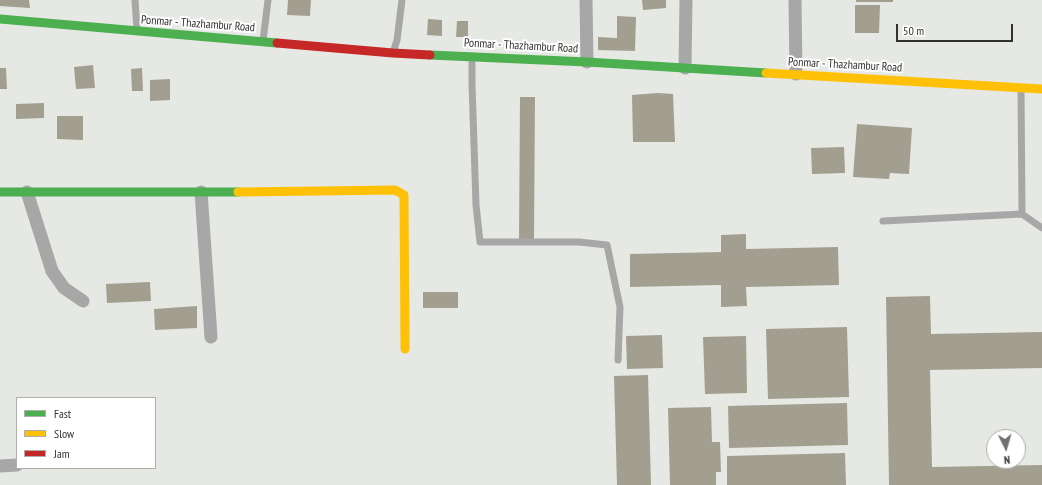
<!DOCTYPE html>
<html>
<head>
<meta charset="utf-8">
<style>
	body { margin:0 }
	#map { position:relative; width:1042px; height:485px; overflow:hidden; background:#e6e8e4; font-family:"PT Sans Narrow",sans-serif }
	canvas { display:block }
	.legend { position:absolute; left:16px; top:397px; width:140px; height:72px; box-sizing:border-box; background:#fff; border:1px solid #adadac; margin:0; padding:5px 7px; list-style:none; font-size:12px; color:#31322f }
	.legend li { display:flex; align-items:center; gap:8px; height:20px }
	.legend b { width:20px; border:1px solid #adadac }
	.north { position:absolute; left:986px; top:429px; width:40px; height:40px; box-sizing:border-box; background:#fff; border:1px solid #adadac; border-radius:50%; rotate:175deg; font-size:11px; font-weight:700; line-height:16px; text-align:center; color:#31322f }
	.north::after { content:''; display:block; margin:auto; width:14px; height:18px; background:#70726e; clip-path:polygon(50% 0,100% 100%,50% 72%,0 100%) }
	.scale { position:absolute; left:896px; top:24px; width:117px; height:18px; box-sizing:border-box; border:2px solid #31322f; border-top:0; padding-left:5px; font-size:12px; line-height:14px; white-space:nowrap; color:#31322f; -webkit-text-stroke:3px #fff; paint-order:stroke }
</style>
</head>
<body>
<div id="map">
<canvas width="1042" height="485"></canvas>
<ul class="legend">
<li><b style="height:5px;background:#4caf50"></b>Fast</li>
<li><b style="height:5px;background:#ffc107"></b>Slow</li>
<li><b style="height:5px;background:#c62828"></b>Jam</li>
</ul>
<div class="north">N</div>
<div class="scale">50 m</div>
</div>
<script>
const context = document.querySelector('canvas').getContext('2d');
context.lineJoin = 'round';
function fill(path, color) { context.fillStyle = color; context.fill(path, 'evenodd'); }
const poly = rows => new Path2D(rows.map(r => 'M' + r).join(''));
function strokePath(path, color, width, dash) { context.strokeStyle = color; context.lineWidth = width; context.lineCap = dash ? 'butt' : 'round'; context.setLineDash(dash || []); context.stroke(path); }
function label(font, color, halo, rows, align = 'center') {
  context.font = font + ' "PT Sans Narrow",sans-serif'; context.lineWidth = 4; context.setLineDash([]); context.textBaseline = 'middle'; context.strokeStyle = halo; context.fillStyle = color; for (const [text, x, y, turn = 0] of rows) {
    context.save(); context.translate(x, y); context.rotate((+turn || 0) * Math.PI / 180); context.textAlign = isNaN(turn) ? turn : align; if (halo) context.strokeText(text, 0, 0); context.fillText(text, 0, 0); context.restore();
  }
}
fill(poly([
	[0,0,29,0,30,8,0,6],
	[288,0,311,0,310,16,287,15],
	[642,0,666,0,666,8,643,10],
	[856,0,893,0,893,2,856,2],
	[855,5,880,5,879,33,855,33],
	[617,16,636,17,635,51,598,50,598,37,617,38],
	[428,19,442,20,442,36,427,35],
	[457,21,468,21,468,37,456,37],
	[93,65,95,88,76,89,74,67],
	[0,68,6,68,7,89,0,89],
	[142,68,143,91,132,91,131,69],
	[170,79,170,100,150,101,150,80],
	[658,93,673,94,675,142,633,142,632,95],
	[520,97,535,97,534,240,519,240],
	[44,103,44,118,16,119,16,104],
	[57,116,83,116,83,140,57,139],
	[857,124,912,128,909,174,890,173,889,179,853,177],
	[844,147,845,173,812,174,811,148],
	[746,234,746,249,838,247,839,285,746,287,747,306,721,307,721,285,630,287,630,254,721,252,721,235],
	[150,282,151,301,107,303,106,284],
	[423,292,458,292,458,308,423,308],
	[930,296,931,334,1042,332,1042,368,930,370,932,467,1042,465,1042,485,889,485,886,297],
	[197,306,197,328,155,330,154,309],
	[847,327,849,397,768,399,766,329],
	[662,335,663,368,627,369,626,336],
	[746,336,747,393,705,394,703,337],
	[648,375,651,485,617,485,614,376],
	[847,403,848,445,729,448,728,406],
	[711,407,712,442,720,442,721,472,716,472,716,485,670,485,668,408],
	[845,453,846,485,727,485,727,456]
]), '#a39f90');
strokePath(poly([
	[135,0,137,30],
	[263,41,268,0],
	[393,53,397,40,402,0],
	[472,56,472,84,476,205,480,242,579,242,607,245,620,307,618,360],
	[1021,88,1022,214,1042,228],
	[883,221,1022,214]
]), '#a7a7a7', 7);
strokePath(poly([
	[586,0,587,62],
	[795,0,796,74],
	[685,68,686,0],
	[27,192,52,271,64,288,83,301],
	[201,192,211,337],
	[0,466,17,465]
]), '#a7a7a7', 13);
strokePath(poly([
	[0,19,277,43],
	[430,55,587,62,766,73],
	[0,192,238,192]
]), '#4caf50', 9);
strokePath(poly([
	[766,73,1042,89],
	[238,192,395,190,404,195,405,349]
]), '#ffc107', 9);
strokePath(poly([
	[277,43,393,53,430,55]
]), '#c62828', 9);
label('12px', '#31322f', '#fff', [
	["Ponmar - Thazhambur Road",198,24,4],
	["Ponmar - Thazhambur Road",521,46,3],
	["Ponmar - Thazhambur Road",845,65,3]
]);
</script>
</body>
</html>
